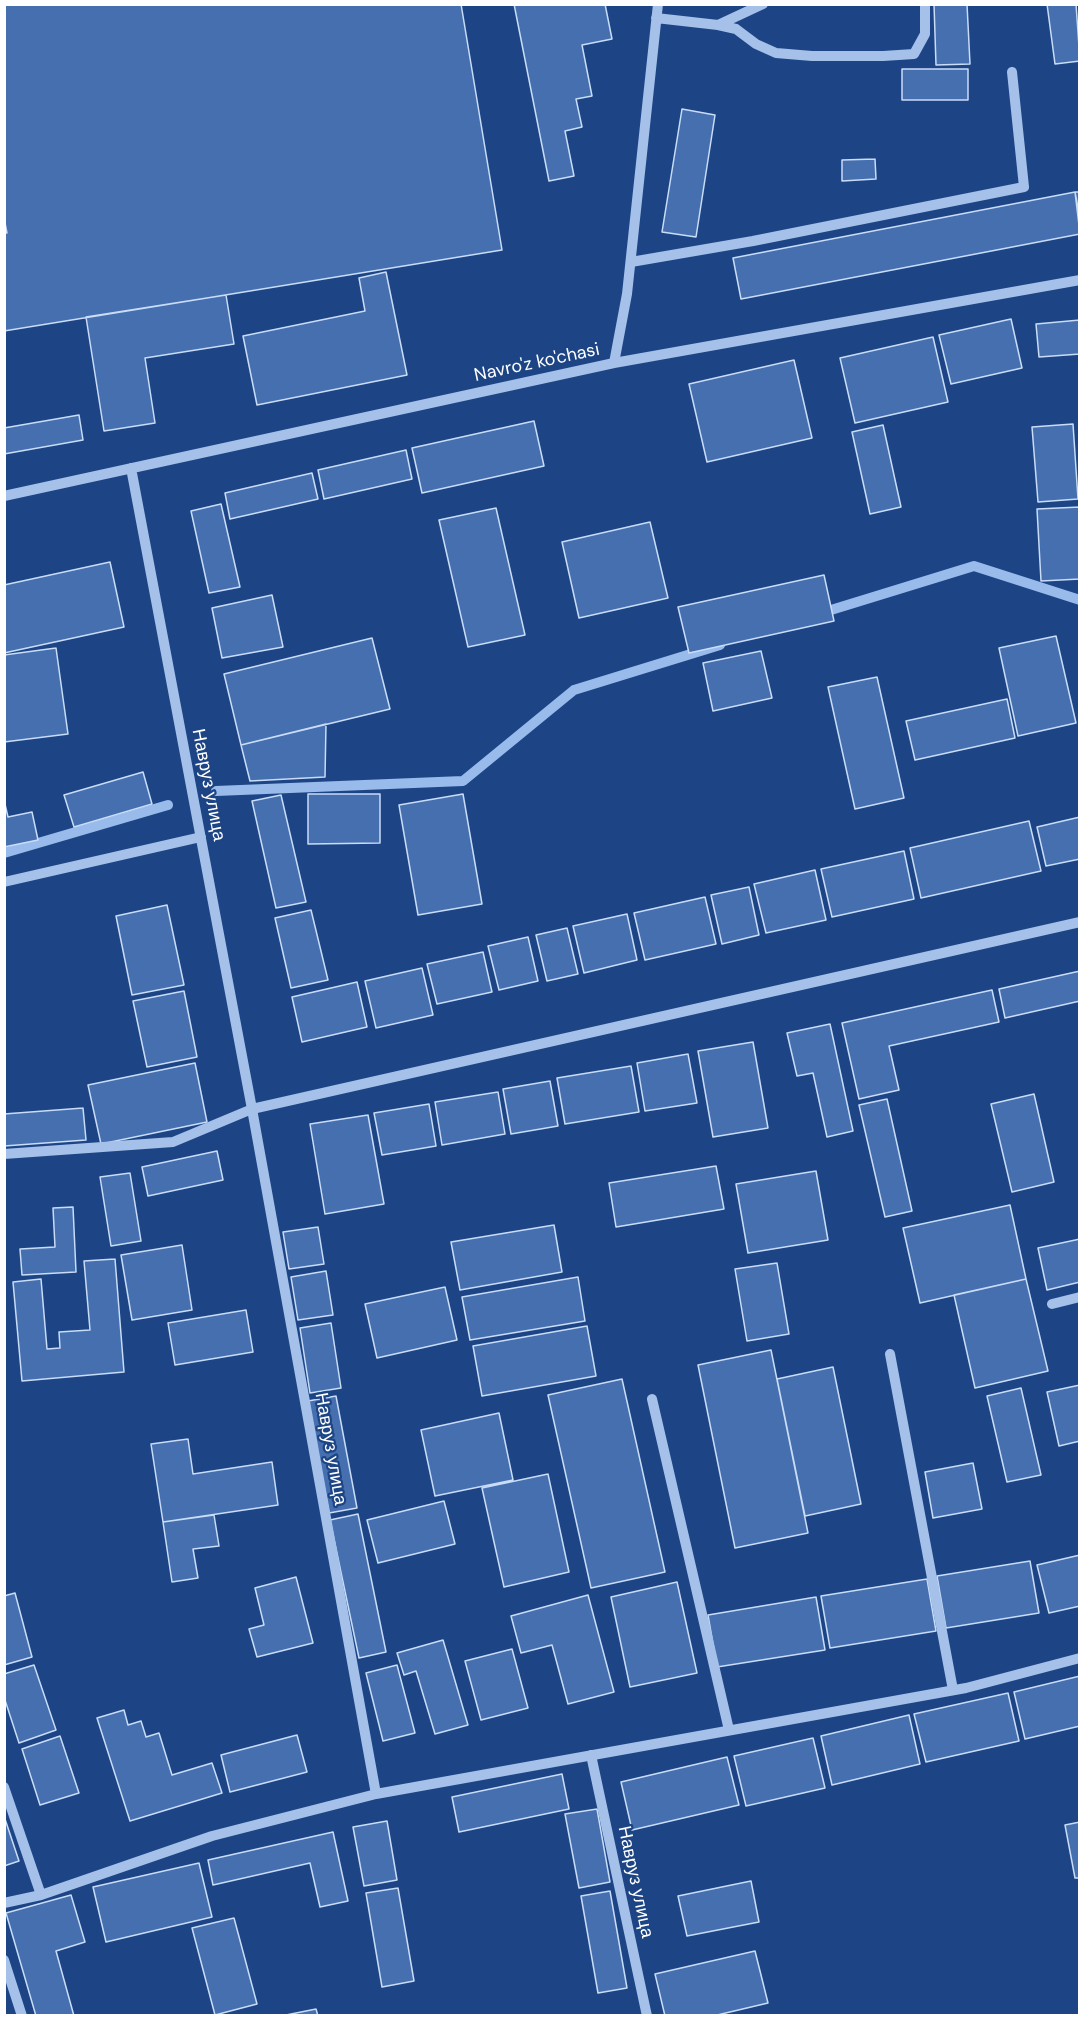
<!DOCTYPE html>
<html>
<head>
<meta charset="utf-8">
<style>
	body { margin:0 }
	#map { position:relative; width:1084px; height:2020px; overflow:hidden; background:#1d4585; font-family:"DM Sans",sans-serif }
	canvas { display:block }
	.frame { position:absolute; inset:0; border:6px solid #fff; pointer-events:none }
</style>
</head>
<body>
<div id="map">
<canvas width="1084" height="2020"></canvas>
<div class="frame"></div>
</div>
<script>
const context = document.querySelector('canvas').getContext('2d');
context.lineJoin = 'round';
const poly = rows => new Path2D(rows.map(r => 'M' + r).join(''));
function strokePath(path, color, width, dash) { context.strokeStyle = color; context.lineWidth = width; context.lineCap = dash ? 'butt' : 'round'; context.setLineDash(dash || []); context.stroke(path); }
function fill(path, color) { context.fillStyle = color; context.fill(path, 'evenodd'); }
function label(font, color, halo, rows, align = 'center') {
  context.font = font + ' "DM Sans",sans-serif'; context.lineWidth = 4.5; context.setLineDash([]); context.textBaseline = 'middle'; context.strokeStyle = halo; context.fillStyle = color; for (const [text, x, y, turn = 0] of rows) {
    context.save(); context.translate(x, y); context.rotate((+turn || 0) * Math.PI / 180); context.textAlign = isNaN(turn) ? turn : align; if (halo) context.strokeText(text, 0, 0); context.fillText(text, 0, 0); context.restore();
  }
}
strokePath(poly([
	[818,614,974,566,1080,600],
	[216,791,463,781,574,690,720,645],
	[4,853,168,805]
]), '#98bbec', 10);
const building = poly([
	[4,4,461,4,502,250,4,331,4,233,7,233,4,218,4,4],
	[514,4,605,4,612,39,582,45,592,96,576,99,582,127,565,131,574,176,549,181,514,4],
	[934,4,967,4,970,64,936,65,934,4],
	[1047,4,1076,4,1080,61,1055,64,1047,4],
	[902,69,968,69,968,100,902,100,902,69],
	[682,109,715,115,696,237,662,232,682,109],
	[875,159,876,179,842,181,842,160,875,159],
	[1075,192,1080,234,741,299,733,258,1075,192],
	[1075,192,1080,192,1080,218,1075,192],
	[386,272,407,375,257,405,243,336,365,311,359,278,386,272],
	[226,295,234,344,145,358,155,423,104,431,86,317,226,295],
	[1011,319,1022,368,951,384,939,335,1011,319],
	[1080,320,1080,354,1039,357,1036,324,1080,320],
	[933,337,948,402,855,423,840,358,933,337],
	[794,360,812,438,707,462,689,384,794,360],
	[79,415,83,440,4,454,4,428,79,415],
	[534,421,544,466,422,493,412,448,534,421],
	[1073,424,1078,499,1038,502,1032,427,1073,424],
	[883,425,901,507,870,514,852,432,883,425],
	[406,450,412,479,324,499,318,470,406,450],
	[312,473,318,499,230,519,225,493,312,473],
	[221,504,240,587,209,593,191,511,221,504],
	[1080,507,1080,579,1041,581,1037,509,1080,507],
	[496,508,525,635,468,647,439,520,496,508],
	[650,522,668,598,579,618,562,542,650,522],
	[110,562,124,627,4,653,4,585,110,562],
	[824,575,834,621,689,653,678,607,824,575],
	[272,595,283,647,222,658,212,608,272,595],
	[1056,636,1076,723,1018,736,999,648,1056,636],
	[372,638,390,709,241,745,224,674,372,638],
	[56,648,68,734,4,742,4,655,56,648],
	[761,651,772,698,713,711,703,663,761,651],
	[877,677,904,798,855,809,828,687,877,677],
	[1007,699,1015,738,915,760,906,721,1007,699],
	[326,724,325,777,250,781,241,745,326,724],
	[143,772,152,804,74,827,64,795,143,772],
	[308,794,380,794,380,843,308,844,308,794],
	[463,794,482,904,418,915,399,805,463,794],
	[281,795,306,902,276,908,252,801,281,795],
	[4,800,8,817,32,812,38,840,4,847,4,800],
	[1080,817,1080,859,1046,866,1037,827,1080,817],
	[1029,821,1041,871,921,898,910,848,1029,821],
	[904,851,914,899,832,917,821,869,904,851],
	[815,870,826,920,766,933,754,884,815,870],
	[749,887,759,935,722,944,711,895,749,887],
	[705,897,716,944,645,960,634,913,705,897],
	[167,905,184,985,132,995,116,916,167,905],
	[311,910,328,980,291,988,275,918,311,910],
	[627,914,637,960,584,973,573,926,627,914],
	[567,928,578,974,547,981,536,935,567,928],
	[528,937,538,981,499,990,488,946,528,937],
	[483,952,492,992,437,1004,427,964,483,952],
	[422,968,433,1015,376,1028,365,981,422,968],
	[1080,971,1080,1001,1005,1018,999,989,1080,971],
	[357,982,367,1027,302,1042,292,997,357,982],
	[992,990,999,1022,889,1046,899,1090,859,1099,842,1023,992,990],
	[184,991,197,1057,147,1067,133,1001,184,991],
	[830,1024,853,1131,827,1137,813,1073,797,1076,787,1033,830,1024],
	[753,1042,768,1128,713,1137,698,1051,753,1042],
	[688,1054,697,1103,645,1111,637,1063,688,1054],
	[195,1063,207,1122,101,1144,88,1085,195,1063],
	[631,1066,639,1112,565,1124,557,1078,631,1066],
	[550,1081,558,1126,511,1134,503,1089,550,1081],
	[498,1092,505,1134,442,1145,435,1102,498,1092],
	[1034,1094,1054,1182,1012,1192,991,1104,1034,1094],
	[887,1099,912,1211,885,1217,859,1105,887,1099],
	[429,1104,436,1146,382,1155,374,1113,429,1104],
	[83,1108,86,1140,4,1146,4,1114,83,1108],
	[368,1115,384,1204,325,1214,310,1124,368,1115],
	[217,1151,223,1180,148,1196,142,1167,217,1151],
	[716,1166,724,1209,616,1227,609,1183,716,1166],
	[816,1171,828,1240,748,1253,736,1184,816,1171],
	[130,1173,141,1241,111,1246,100,1177,130,1173],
	[1010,1205,1026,1279,920,1303,903,1228,1010,1205],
	[73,1207,76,1272,22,1275,20,1249,55,1247,53,1208,73,1207],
	[554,1225,562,1272,460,1290,451,1242,554,1225],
	[318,1227,324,1264,289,1269,283,1232,318,1227],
	[1080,1239,1080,1282,1047,1290,1038,1248,1080,1239],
	[182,1245,192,1310,132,1320,121,1255,182,1245],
	[115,1259,124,1372,22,1381,13,1282,41,1279,47,1349,60,1348,59,1332,90,1330,84,1261,115,1259],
	[777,1263,789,1334,747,1341,735,1269,777,1263],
	[326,1271,333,1315,298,1320,291,1277,326,1271],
	[578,1277,585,1321,470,1340,462,1297,578,1277],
	[1026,1279,1048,1371,975,1388,954,1295,1026,1279],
	[445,1287,457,1340,377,1358,365,1304,445,1287],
	[246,1310,253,1352,175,1365,168,1323,246,1310],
	[331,1323,341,1388,310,1393,300,1328,331,1323],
	[587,1326,596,1376,482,1396,473,1346,587,1326],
	[771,1350,808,1533,735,1548,698,1365,771,1350],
	[833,1367,861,1504,805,1516,777,1379,833,1367],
	[622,1379,665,1572,591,1588,548,1395,622,1379],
	[1080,1385,1080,1441,1059,1446,1047,1392,1080,1385],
	[1021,1388,1041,1475,1007,1482,987,1396,1021,1388],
	[336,1396,357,1508,329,1513,308,1401,336,1396],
	[499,1413,513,1480,435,1496,421,1430,499,1413],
	[188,1439,193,1474,272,1462,278,1505,163,1522,151,1444,188,1439],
	[973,1463,982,1509,933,1518,925,1472,973,1463],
	[548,1474,569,1572,504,1587,482,1488,548,1474],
	[444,1501,455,1544,378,1563,367,1520,444,1501],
	[358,1514,386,1652,359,1658,330,1520,358,1514],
	[214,1515,219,1546,193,1549,198,1578,172,1582,163,1522,214,1515],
	[1080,1555,1080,1606,1049,1613,1037,1565,1080,1555],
	[1030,1561,1039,1613,946,1628,937,1576,1030,1561],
	[296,1577,313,1643,257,1657,249,1629,264,1625,255,1588,296,1577],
	[927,1579,936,1631,830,1648,821,1596,927,1579],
	[677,1582,697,1673,630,1687,611,1597,677,1582],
	[15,1593,32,1657,4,1665,4,1596,15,1593],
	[588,1595,614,1692,568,1704,552,1645,521,1653,511,1616,588,1595],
	[816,1597,825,1650,717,1667,708,1615,816,1597],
	[443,1640,468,1725,435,1734,416,1671,404,1675,397,1653,443,1640],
	[512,1649,528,1708,481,1720,465,1661,512,1649],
	[34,1665,56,1730,19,1743,4,1697,4,1674,34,1665],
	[397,1665,415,1733,383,1741,366,1673,397,1665],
	[1080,1676,1080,1726,1025,1739,1014,1692,1080,1676],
	[1008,1693,1019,1741,926,1762,914,1714,1008,1693],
	[124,1710,128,1725,141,1721,146,1737,159,1733,172,1775,212,1763,222,1793,130,1821,97,1718,124,1710],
	[909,1715,920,1764,832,1785,821,1736,909,1715],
	[297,1735,307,1772,230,1792,221,1755,297,1735],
	[60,1736,79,1793,40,1805,22,1749,60,1736],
	[813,1738,825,1788,746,1806,734,1756,813,1738],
	[727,1757,739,1805,632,1830,621,1782,727,1757],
	[562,1774,569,1809,459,1832,452,1797,562,1774],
	[597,1809,610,1882,579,1888,565,1814,597,1809],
	[4,1816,19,1861,4,1866,4,1816],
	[387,1821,397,1880,364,1886,353,1827,387,1821],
	[1080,1822,1080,1878,1075,1878,1065,1825,1080,1822],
	[333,1832,348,1901,320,1907,310,1863,213,1885,208,1860,333,1832],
	[199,1863,212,1917,106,1942,93,1887,199,1863],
	[751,1881,759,1922,687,1936,678,1896,751,1881],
	[398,1888,414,1981,382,1987,366,1893,398,1888],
	[610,1891,627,1988,598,1993,581,1896,610,1891],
	[71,1895,85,1942,56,1951,74,2016,36,2016,6,1913,71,1895],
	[234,1918,257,2004,215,2015,192,1928,234,1918],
	[755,1951,768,2003,713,2016,665,2016,655,1974,755,1951],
	[316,2009,318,2016,281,2016,316,2009]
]);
fill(building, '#456fae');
strokePath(building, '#c9dcf8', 1.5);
strokePath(poly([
	[656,18,718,25,736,29,756,44,776,53,812,56,883,56,914,54,925,34,925,4],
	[718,25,763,4],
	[631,262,753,241,1024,187,1012,72],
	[614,363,627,294,658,4],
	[131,468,252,1109,376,1794],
	[4,496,614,363,1080,280],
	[4,882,201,837],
	[4,1154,173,1142,252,1109,1080,922],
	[1052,1304,1080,1297],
	[890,1354,953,1690],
	[652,1399,729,1730],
	[591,1755,647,2016],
	[4,1787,41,1895],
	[4,1903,41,1895,212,1836,376,1794,966,1688,1080,1658],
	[4,1960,22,2016]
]), '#a5c1ea', 10);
label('18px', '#fff', '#1d4585', [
	["Navro'z ko'chasi",537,363,-12],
	["Навруз улица",208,785,79],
	["Навруз улица",330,1449,80],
	["Навруз улица",635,1882,78]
]);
</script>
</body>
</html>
